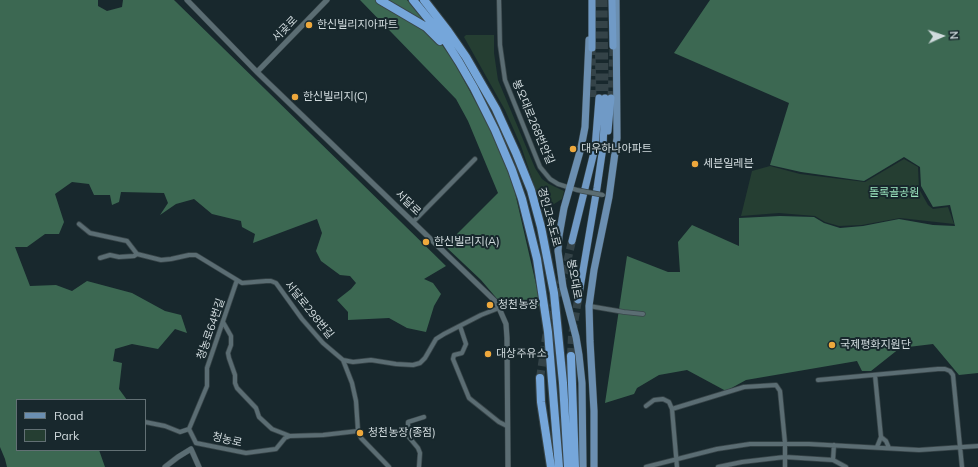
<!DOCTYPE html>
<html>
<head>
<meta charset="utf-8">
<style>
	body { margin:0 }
	#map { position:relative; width:978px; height:467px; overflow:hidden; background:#18282d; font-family:Mulish,sans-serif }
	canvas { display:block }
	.legend { position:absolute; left:16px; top:399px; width:130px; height:52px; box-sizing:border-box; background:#18282d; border:1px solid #627074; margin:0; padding:5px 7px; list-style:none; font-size:12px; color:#d1dbde }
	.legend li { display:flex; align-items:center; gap:8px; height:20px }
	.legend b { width:20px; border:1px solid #627074 }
	.north { position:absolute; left:922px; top:16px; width:40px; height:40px; -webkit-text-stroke:3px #18282d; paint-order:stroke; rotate:87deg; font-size:11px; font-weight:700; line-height:16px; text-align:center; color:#d1dbde }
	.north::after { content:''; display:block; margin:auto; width:14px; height:18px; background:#d1dbde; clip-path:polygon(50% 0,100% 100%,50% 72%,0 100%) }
</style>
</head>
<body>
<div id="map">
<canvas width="978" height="467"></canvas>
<ul class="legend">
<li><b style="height:5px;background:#6b8fb1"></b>Road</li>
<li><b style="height:11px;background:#253e32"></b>Park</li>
</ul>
<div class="north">N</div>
</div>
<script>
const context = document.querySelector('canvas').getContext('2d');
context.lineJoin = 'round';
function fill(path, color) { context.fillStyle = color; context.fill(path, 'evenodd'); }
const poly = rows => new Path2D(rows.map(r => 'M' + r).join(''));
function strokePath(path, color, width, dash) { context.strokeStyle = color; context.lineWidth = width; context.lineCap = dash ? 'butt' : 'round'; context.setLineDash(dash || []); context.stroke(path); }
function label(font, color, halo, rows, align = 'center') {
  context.font = font + ' Mulish,"Noto Sans KR",sans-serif'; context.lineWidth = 4; context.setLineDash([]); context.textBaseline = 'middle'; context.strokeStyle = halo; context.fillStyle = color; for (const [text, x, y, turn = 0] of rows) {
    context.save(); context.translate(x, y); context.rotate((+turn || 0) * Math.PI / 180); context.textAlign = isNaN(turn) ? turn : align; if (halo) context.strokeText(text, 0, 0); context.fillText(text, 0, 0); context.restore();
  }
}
fill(poly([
	[466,35,494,35,494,53,498,80,535,168,542,179,549,184,564,191,562,199,543,211,521,146,505,110,464,37],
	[904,159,918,167,919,189,928,205,933,209,948,207,954,224,900,218,862,225,839,226,825,222,815,216,779,213,741,216,752,171,770,166,800,174,865,182]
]), '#253e32');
fill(poly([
	[0,0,98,0,98,6,107,11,122,7,123,0,174,0,446,266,424,279,433,283,441,294,434,306,426,332,407,328,389,318,348,320,348,312,337,300,351,289,356,283,350,276,340,275,321,261,316,251,322,233,317,219,253,243,255,234,242,227,241,221,212,214,194,199,176,204,160,215,168,203,164,193,121,192,119,202,112,205,110,195,94,195,89,184,72,182,55,194,64,222,59,234,45,234,27,247,15,247,30,286,56,285,72,291,87,281,132,293,165,311,181,315,187,333,175,329,158,349,132,344,115,349,113,361,122,363,119,389,127,400,17,400,17,450,99,450,105,467,7,467,5,459,0,447],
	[360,0,407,0,426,22,454,62,492,132,513,184,541,306,505,308,481,280,445,246,498,193,468,121,456,99],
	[710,0,978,0,978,373,959,375,933,344,900,348,871,371,862,371,857,361,746,380,726,391,687,370,659,375,637,388,634,394,605,403,627,256,668,272,680,272,678,242,692,225,739,246,739,218,780,216,814,217,824,223,840,228,863,226,899,219,933,225,955,226,950,205,933,207,921,186,920,167,904,157,864,181,801,172,770,165,789,103,674,53]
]), '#3c6852');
strokePath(poly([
	[598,0,599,98],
	[604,0,605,98],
	[592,48,593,99],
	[611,98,613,48]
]), '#344348', 7, [7, 3.5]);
strokePath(poly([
	[571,356,572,335,578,300],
	[540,378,546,337,554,303,565,271,572,241]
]), '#344348', 8, [8, 4]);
const minor = poly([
	[499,0,500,45,505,80,540,167,550,179,558,184,577,190],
	[413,222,475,159],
	[79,224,90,233,127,241,137,254,161,260,171,259,189,255,196,255,242,283,266,281,271,281,276,283,302,319,323,343,343,360,353,362,371,360,396,364,413,365,420,363,425,358,436,339,444,334,481,315,499,308],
	[100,258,110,255,119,257,134,256,137,254],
	[589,306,624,312,643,314],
	[223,322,231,336,231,345,228,353,229,358,235,375,235,383,237,388,256,408,259,417,272,429,290,436],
	[460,326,466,344,462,353,454,355,453,359,469,398,499,422,507,426],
	[343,360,352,383,356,401,358,431],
	[875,375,881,437,877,447],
	[818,380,938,369,945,369,950,371,953,375,962,467],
	[646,406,654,400,663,399,669,402,672,409,677,467],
	[672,409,744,387,776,385,780,391,785,443,785,467],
	[145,422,165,426,180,432,189,429,196,443,246,453,276,449,285,438,290,436,323,435,358,431,361,438,389,467],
	[189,429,207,386,207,368,237,280],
	[881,437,886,441,889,448],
	[833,460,834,445],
	[419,467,420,453,418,448,408,436,408,422,424,417],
	[646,467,717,449,750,444,809,444,919,450,978,446],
	[718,467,742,462,785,457,833,460,846,467]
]);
const tertiary = poly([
	[187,0,257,72,495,301,499,308,506,324,507,338,508,467],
	[257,72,327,0],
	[165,467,178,457,191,449,199,467]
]);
const primary = poly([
	[583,467,582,383,579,355,576,337,563,287,558,251,559,236,564,208,581,148,585,127,589,40],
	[594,467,594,411,590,341,589,306,594,270,609,197,617,138,616,0]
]);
const trunk = poly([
	[592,0,592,48],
	[612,0,613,46],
	[608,131,611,98],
	[572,241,595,148,599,98],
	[578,300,597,188,603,147,605,98]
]);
const motorway = poly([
	[380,0,426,27,440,41],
	[413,0,443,37,459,62,474,88,495,130,512,170,522,199,537,259,548,332,559,467],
	[424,0,448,31,466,57,496,109,516,153,531,190,541,227,554,293,563,383,568,467],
	[571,356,575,467],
	[540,378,541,402,551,467]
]);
strokePath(minor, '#39464a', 5.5);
strokePath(tertiary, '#39464a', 6);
strokePath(primary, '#39464a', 8);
strokePath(trunk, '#39464a', 8);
strokePath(motorway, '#39464a', 10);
strokePath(minor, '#5b6d73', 4);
strokePath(tertiary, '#5b6d73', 5);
strokePath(primary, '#6b8fb1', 7);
strokePath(trunk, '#709ac6', 7);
strokePath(motorway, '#75a6da', 8);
const minorBridge = poly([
	[577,190,603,195]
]);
strokePath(minorBridge, '#39464a', 5.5, []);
strokePath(minorBridge, '#5b6d73', 4);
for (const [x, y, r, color] of [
	[309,25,4,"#eea83c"],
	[295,97,4,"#eea83c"],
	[573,149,4,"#eea83c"],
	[695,164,4,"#eea83c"],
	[426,242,4,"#eea83c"],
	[490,305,4,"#eea83c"],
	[832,345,4,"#eea83c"],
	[488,354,4,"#eea83c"],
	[360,433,4,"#eea83c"]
]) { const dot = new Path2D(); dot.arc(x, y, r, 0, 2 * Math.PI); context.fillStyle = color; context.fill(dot); strokePath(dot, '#18282d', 1.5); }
label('11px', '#d1dbde', '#18282d', [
	["한신빌리지아파트",317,25],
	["한신빌리지(C)",303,97],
	["대우하나아파트",581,149],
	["세븐일레븐",703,164],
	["한신빌리지(A)",434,242],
	["청천농장",498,305],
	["국제평화지원단",840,345],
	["대상주유소",496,354],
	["청천농장(종점)",368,433]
], 'left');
label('11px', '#d1dbde', '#18282d', [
	["서곶로",285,29,-46],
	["봉오대로268번안길",533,122,67],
	["서달로",408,203,44],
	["경인고속도로",549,217,75],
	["봉오대로",574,279,80],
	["서달로298번길",309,310,51],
	["청농로64번길",211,329,-71],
	["청농로",227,440,13]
]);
label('11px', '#9ae3be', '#18282d', [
	["돌록골공원",894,193]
]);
</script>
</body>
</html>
